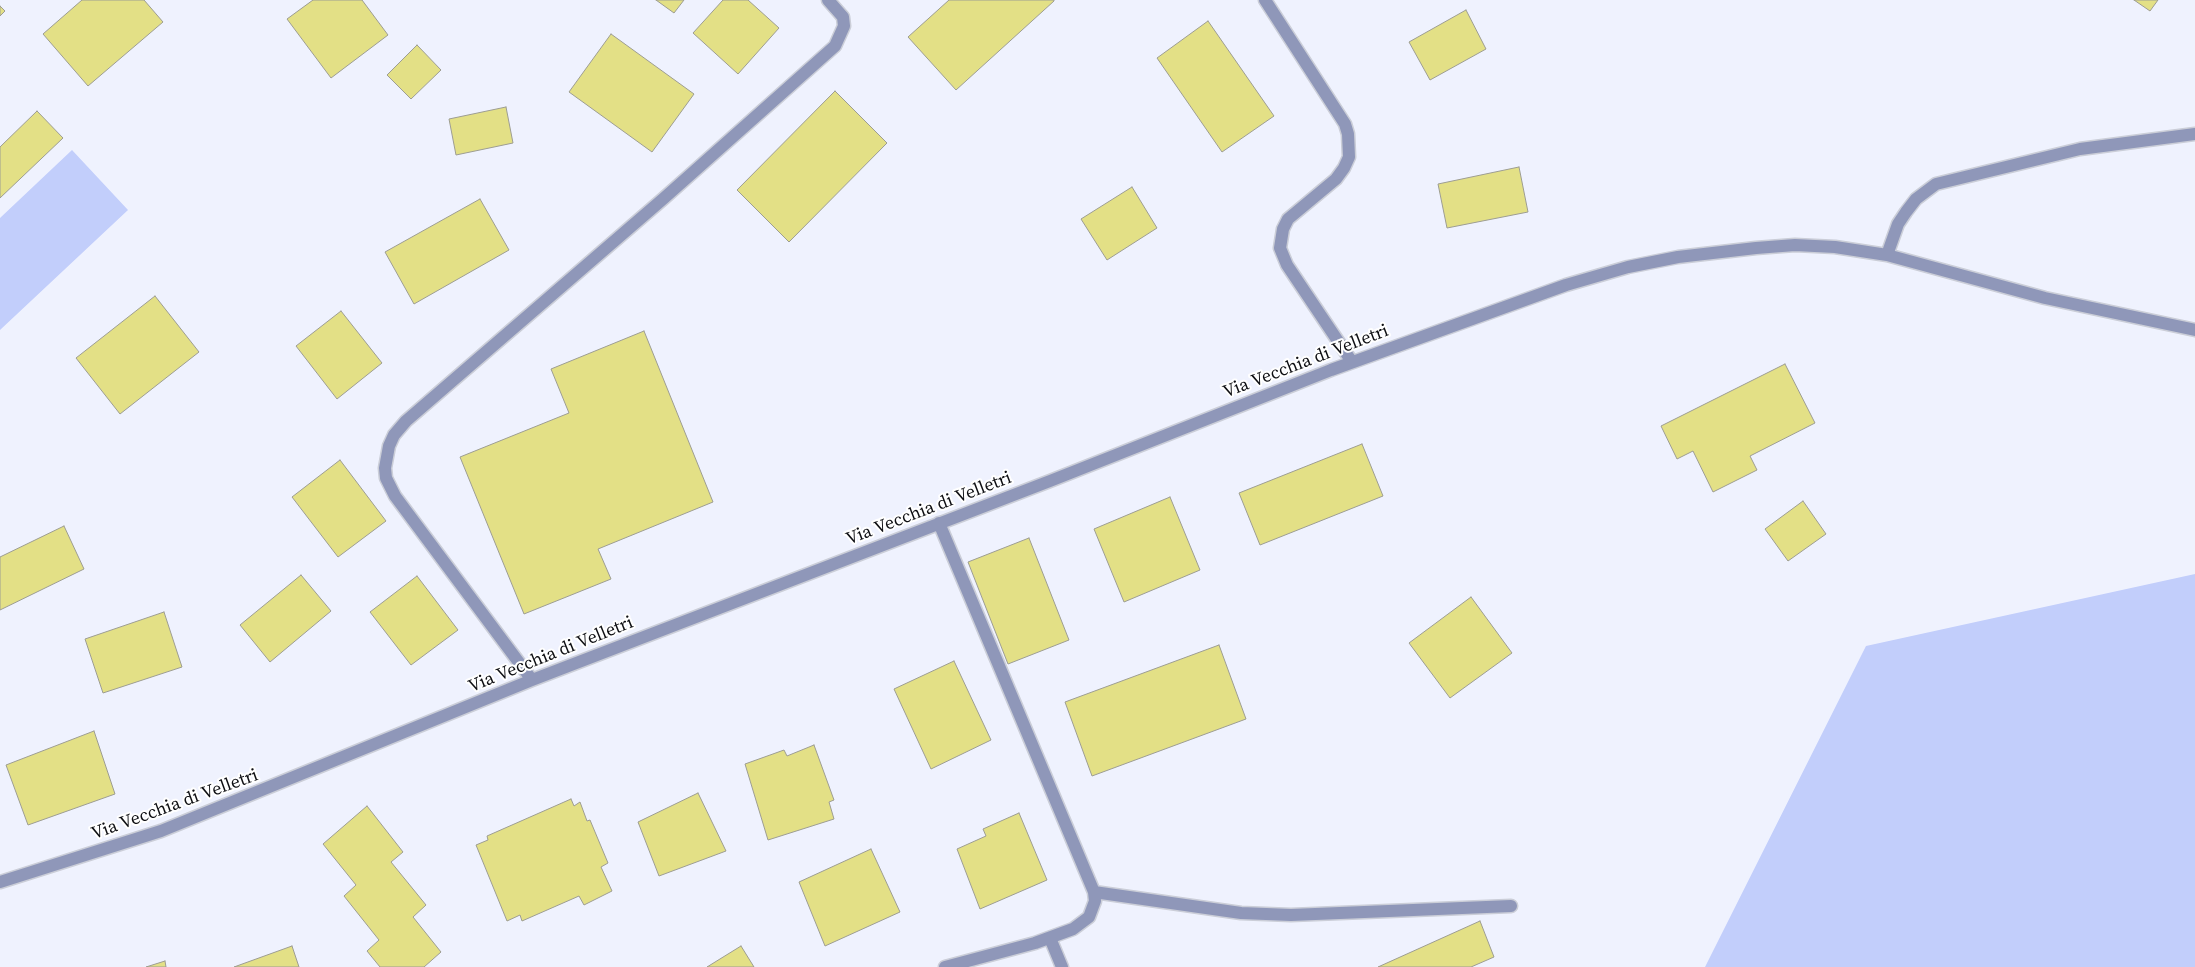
<!DOCTYPE html>
<html>
<head>
<meta charset="utf-8">
<style>
	body { margin:0 }
	canvas { display:block; background:#eff2fe }
</style>
</head>
<body>
<canvas width="2195" height="967"></canvas>
<script>
const context = document.querySelector('canvas').getContext('2d');
context.lineJoin = 'round';
function fill(path, color) { context.fillStyle = color; context.fill(path, 'evenodd'); }
const poly = rows => new Path2D(rows.map(r => 'M' + r).join(''));
function strokePath(path, color, width, dash) { context.strokeStyle = color; context.lineWidth = width; context.lineCap = dash ? 'butt' : 'round'; context.setLineDash(dash || []); context.stroke(path); }
function label(font, color, halo, rows, align = 'center') {
  context.font = font + ' "Source Serif 4",serif'; context.lineWidth = 4; context.setLineDash([]); context.textBaseline = 'middle'; context.strokeStyle = halo; context.fillStyle = color; for (const [text, x, y, turn = 0] of rows) {
    context.save(); context.translate(x, y); context.rotate((+turn || 0) * Math.PI / 180); context.textAlign = isNaN(turn) ? turn : align; if (halo) context.strokeText(text, 0, 0); context.fillText(text, 0, 0); context.restore();
  }
}
fill(poly([
	[72,150,128,210,0,330,0,218],
	[2195,574,2195,967,1705,967,1866,646]
]), '#c2cefb');
const building = poly([
	[82,0,144,0,163,22,88,86,43,34,82,0],
	[313,0,362,0,388,35,331,78,287,19,313,0],
	[656,0,684,0,674,13,656,0],
	[723,0,748,0,779,28,738,74,693,33,723,0],
	[949,0,1054,0,1054,1,956,90,908,37,949,0],
	[2134,0,2158,0,2150,11,2134,0],
	[0,6,5,11,0,16,0,6],
	[1466,10,1486,49,1430,80,1409,42,1466,10],
	[1208,21,1274,116,1222,152,1157,58,1208,21],
	[611,34,694,94,652,152,569,92,611,34],
	[417,45,441,70,411,99,387,75,417,45],
	[835,91,887,143,789,242,737,190,835,91],
	[506,107,513,143,456,155,449,119,506,107],
	[37,111,63,138,0,198,0,147,37,111],
	[1519,167,1528,212,1447,228,1438,184,1519,167],
	[1132,187,1157,228,1107,260,1081,219,1132,187],
	[480,199,509,250,414,304,385,252,480,199],
	[155,296,199,352,120,414,76,358,155,296],
	[341,311,382,363,337,399,296,346,341,311],
	[644,331,713,502,598,549,611,579,524,614,460,457,569,413,551,369,644,331],
	[1785,364,1815,423,1750,456,1757,470,1713,492,1693,451,1677,459,1661,426,1785,364],
	[1362,444,1383,496,1260,545,1239,493,1362,444],
	[340,460,386,521,338,557,292,497,340,460],
	[1170,497,1200,570,1124,602,1094,529,1170,497],
	[1803,501,1826,534,1788,561,1765,529,1803,501],
	[64,526,84,569,0,610,0,557,64,526],
	[1029,538,1069,640,1008,664,968,562,1029,538],
	[301,575,331,611,270,662,240,625,301,575],
	[417,576,458,630,411,665,370,612,417,576],
	[1471,597,1512,653,1450,698,1409,643,1471,597],
	[164,612,182,667,103,693,85,639,164,612],
	[1219,645,1246,719,1092,776,1065,702,1219,645],
	[954,661,991,740,931,769,894,689,954,661],
	[94,731,115,794,28,825,6,765,94,731],
	[814,745,834,800,829,802,834,819,768,840,745,764,784,750,787,756,814,745],
	[698,793,726,851,659,876,638,822,698,793],
	[571,799,574,806,580,802,587,821,590,820,608,863,601,867,612,891,584,905,579,896,522,921,520,915,507,921,476,845,488,840,487,836,571,799],
	[367,806,403,852,391,862,426,905,413,917,441,952,424,967,380,967,367,951,379,940,344,896,356,885,323,844,367,806],
	[1019,813,1047,880,980,909,957,849,986,836,983,829,1019,813],
	[871,849,900,912,825,946,799,882,871,849],
	[1480,921,1494,957,1471,967,1378,967,1480,921],
	[292,946,299,967,234,967,292,946],
	[741,946,754,967,707,967,741,946],
	[165,961,166,967,146,967,165,961]
]);
fill(building, '#e3e086');
strokePath(building, '#9d9d92', 1);
const street = poly([
	[1265,0,1345,124,1348,134,1349,157,1344,168,1336,179,1288,219,1283,229,1280,248,1287,265,1352,362],
	[1887,255,1898,224,1906,212,1916,199,1936,184,2080,149,2195,134],
	[939,523,1094,892,1095,901,1089,917,1073,929,1035,943,945,967],
	[532,680,395,496,386,478,385,468,389,446,394,435,406,421,663,199,835,46,844,26,843,17,828,0],
	[0,882,161,831,532,680,1050,481,1331,370,1566,285,1628,267,1678,257,1756,248,1795,245,1835,247,1887,255,2045,298,2195,330],
	[1094,892,1241,913,1291,915,1511,906],
	[1050,938,1062,967]
]);
strokePath(street, '#cbced8', 15);
strokePath(street, '#8f97b9', 12);
label('18px', '#0d0e12', '#fff', [
	["Via Vecchia di Velletri",1306,362,-21],
	["Via Vecchia di Velletri",929,509,-21],
	["Via Vecchia di Velletri",551,655,-22],
	["Via Vecchia di Velletri",175,805,-20]
]);
</script>
</body>
</html>
